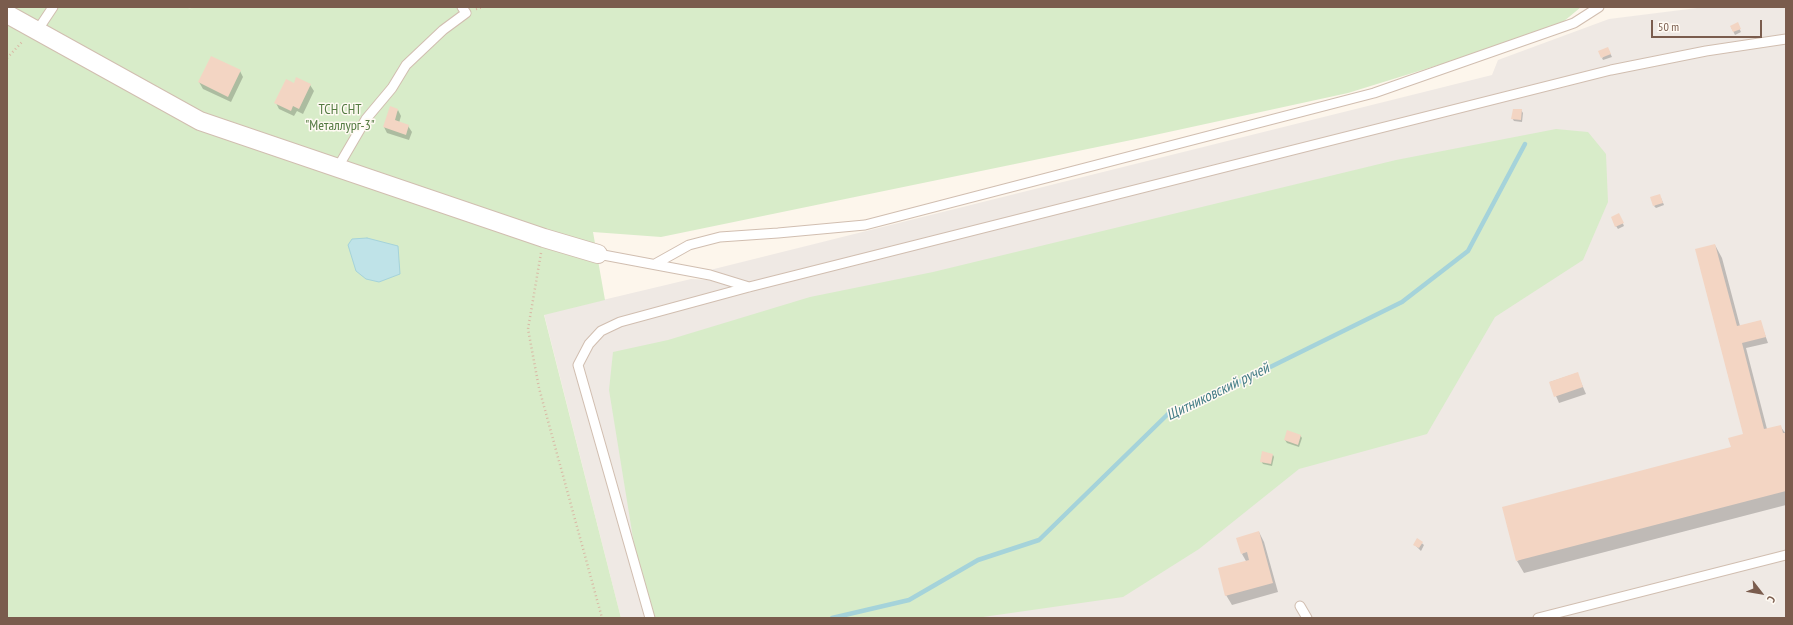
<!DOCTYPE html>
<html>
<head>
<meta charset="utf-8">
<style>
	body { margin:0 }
	#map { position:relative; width:1793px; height:625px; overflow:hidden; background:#fdf6ec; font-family:"PT Sans Narrow",sans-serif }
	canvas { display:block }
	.frame { position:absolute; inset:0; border:8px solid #7a5c4d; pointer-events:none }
	.north { position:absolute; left:1741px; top:573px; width:40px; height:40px; -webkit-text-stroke:3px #fffaf3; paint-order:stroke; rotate:121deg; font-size:11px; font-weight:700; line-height:16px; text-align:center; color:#7a5c4d }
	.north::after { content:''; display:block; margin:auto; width:14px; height:18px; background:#7a5c4d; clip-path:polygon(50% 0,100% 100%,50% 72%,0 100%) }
	.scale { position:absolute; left:1651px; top:20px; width:111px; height:18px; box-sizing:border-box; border:2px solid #7a5c4d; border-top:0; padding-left:5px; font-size:12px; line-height:14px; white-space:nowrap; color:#7a5c4d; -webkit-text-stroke:3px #fffaf3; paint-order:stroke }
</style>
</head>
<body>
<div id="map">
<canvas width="1793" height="625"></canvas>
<div class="frame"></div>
<div class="north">С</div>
<div class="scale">50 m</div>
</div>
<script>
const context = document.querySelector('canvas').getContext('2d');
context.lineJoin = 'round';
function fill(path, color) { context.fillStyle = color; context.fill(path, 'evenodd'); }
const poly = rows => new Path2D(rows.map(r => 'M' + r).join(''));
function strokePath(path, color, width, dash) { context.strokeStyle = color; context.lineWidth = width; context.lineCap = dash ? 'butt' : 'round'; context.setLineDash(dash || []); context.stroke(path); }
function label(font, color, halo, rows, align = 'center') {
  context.font = font + ' "PT Sans Narrow",sans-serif'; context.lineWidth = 3; context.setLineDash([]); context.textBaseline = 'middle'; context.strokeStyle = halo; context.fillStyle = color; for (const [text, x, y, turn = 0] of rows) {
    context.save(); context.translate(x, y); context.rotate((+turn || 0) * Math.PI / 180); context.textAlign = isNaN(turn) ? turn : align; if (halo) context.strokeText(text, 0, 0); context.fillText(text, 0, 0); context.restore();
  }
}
fill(poly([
	[1705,7,1786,7,1786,618,621,618,544,314,691,279,710,280,710,270,1492,75,1498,60,1609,19]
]), '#efe9e4');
fill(poly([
	[7,7,186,7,193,10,187,7,1581,7,1563,22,1516,41,1348,93,1141,138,661,237,593,232,605,300,544,315,621,618,7,618],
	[1556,129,1588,132,1606,154,1608,202,1583,260,1495,317,1427,434,1299,469,1199,549,1123,597,976,618,646,618,609,390,613,352,668,340,810,297,933,272,1396,160]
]), '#d8ecc9');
const water = poly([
	[367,238,398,246,400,274,379,282,366,279,356,271,348,245,352,239,367,238]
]);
fill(water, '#bfe3e8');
strokePath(water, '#a5d3da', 1);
fill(poly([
	[1737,24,1741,32,1735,35,1731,27],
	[1609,51,1612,57,1603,60,1602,58],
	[240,71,243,77,231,102,203,89,199,82],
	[294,84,310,85,314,91,303,114,297,111,294,116,279,109,276,103],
	[398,110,401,116,399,123,408,126,412,132,409,140,387,133,384,127],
	[1521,110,1523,113,1522,122,1514,121,1512,118],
	[1661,198,1664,205,1656,208,1654,206],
	[1620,217,1624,226,1618,229,1616,226],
	[1715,245,1722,258,1740,326,1760,321,1768,343,1746,348,1767,429,1780,426,1786,434,1786,505,1524,573,1517,561,1732,448,1744,435],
	[1577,373,1586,394,1559,403,1550,382],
	[1300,435,1302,438,1299,447,1287,443,1285,440],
	[1273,455,1274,457,1272,466,1263,464,1261,461],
	[1259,532,1264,542,1278,592,1232,605,1226,595,1246,561,1242,554],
	[1418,540,1424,545,1421,551,1415,545]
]), '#0003');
strokePath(poly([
	[832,618,909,600,978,560,1039,540,1169,413,1250,377,1402,302,1468,251,1525,144]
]), '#a5d3da', 4.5);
fill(poly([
	[1738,22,1741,29,1733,32,1730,26],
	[1608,47,1611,54,1601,58,1598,51],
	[211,56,241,70,228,97,198,82],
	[296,77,311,84,299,109,293,106,291,111,274,103,286,79,294,83],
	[390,106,398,109,395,120,409,125,406,135,383,127],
	[1513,109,1522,109,1521,120,1511,119],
	[1660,194,1663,203,1653,206,1650,197],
	[1619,213,1624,223,1615,227,1611,217],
	[1715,244,1737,326,1761,320,1766,337,1742,343,1764,429,1781,425,1783,433,1786,433,1786,491,1516,561,1502,507,1731,447,1728,438,1743,434,1695,249],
	[1578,372,1583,387,1554,397,1549,382],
	[1287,430,1301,435,1298,445,1284,440],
	[1262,451,1273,454,1271,464,1260,462],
	[1259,531,1273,583,1225,596,1218,568,1249,560,1247,552,1241,554,1236,538],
	[1417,538,1423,542,1419,548,1413,545]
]), '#f3d5c3');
const lane = poly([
	[37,31,53,7],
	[338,167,366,119,392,88,406,65,443,30,466,13,462,7],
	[598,254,710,275,749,287],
	[655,264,689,245,720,237,778,233,865,225,1374,93,1574,23,1599,7],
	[1300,606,1307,618],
	[650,618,578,365,589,344,601,331,620,322,749,287,1611,70,1706,51,1786,39],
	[1538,618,1786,555]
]);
const street = poly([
	[7,14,200,121,544,238,598,254]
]);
strokePath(lane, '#d1beb0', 11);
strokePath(street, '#d1beb0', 20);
strokePath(poly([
	[476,9,483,7],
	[7,58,23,41],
	[541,253,528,329,539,388,602,618]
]), '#d9b8a5', 2.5, [1, 3]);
strokePath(lane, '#fff', 9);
strokePath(street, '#fff', 18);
label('14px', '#537a41', '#fffaf3', [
	["ТСН СНТ",340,110],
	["\"Металлург-3\"",340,126]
]);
label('italic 15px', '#437c86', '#fffaf3', [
	["Щитниковский ручей",1218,392,-26]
]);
</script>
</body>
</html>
